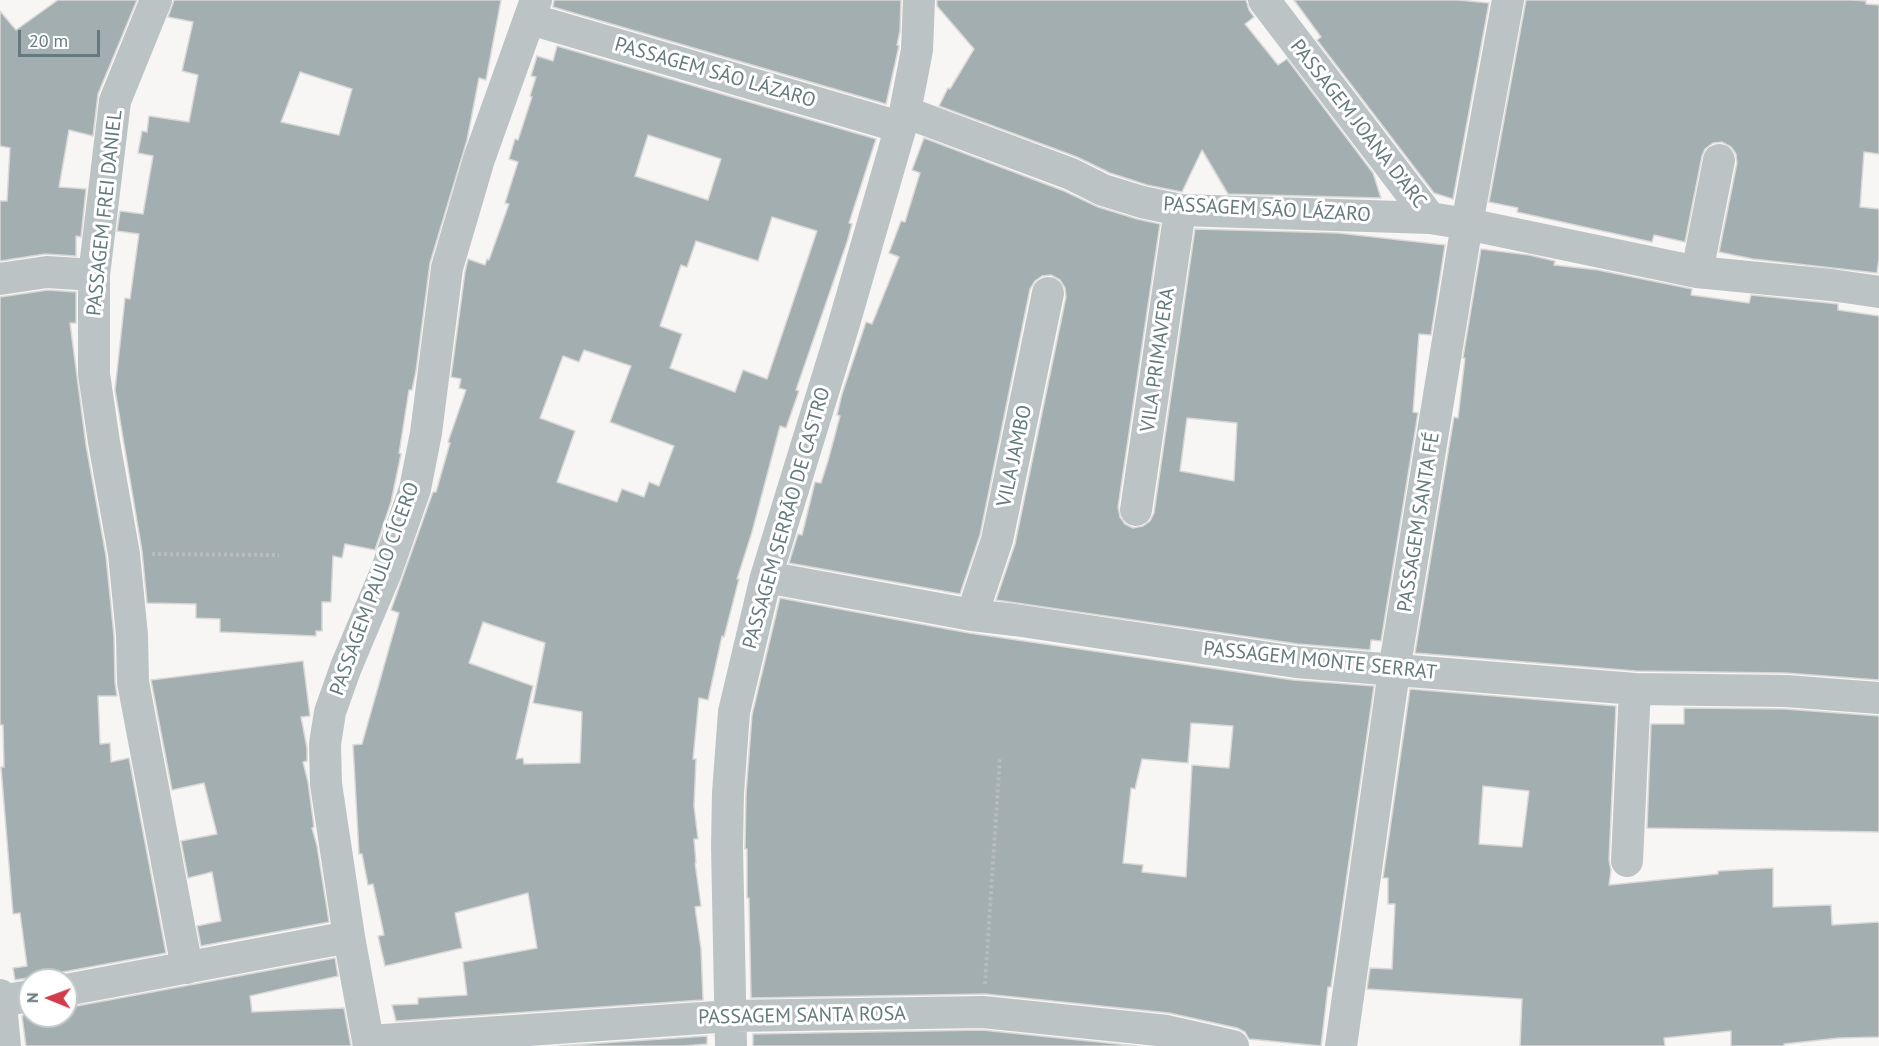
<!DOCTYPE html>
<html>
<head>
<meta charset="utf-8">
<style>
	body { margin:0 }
	#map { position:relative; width:1879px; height:1046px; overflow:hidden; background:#f7f6f5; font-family:"PT Sans",sans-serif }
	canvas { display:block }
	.north { position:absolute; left:18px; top:968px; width:60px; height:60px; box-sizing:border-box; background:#fff; border:2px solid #c1cacb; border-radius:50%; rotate:271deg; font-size:16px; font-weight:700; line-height:24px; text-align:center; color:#657a7c }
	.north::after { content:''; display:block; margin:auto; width:21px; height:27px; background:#d13b4a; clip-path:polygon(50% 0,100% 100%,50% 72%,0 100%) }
	.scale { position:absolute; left:18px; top:30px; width:82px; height:27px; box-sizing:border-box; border:3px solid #657a7c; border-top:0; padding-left:8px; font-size:18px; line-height:21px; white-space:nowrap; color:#657a7c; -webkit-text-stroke:4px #fff; paint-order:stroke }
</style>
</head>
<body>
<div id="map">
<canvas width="1879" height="1046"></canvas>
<div class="north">N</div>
<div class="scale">20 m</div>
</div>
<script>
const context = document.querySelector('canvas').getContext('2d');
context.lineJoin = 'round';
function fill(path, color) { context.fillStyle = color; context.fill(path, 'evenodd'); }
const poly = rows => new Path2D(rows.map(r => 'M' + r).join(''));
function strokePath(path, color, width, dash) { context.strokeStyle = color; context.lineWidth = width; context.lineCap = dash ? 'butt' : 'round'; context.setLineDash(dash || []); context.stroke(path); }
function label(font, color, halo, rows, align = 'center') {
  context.font = font + ' "PT Sans",sans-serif'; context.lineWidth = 6; context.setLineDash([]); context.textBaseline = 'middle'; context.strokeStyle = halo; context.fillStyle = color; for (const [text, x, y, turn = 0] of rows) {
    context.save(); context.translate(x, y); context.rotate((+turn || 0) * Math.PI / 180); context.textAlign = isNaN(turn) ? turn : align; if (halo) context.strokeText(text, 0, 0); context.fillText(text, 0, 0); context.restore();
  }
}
const building = poly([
	[58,0,137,0,98,94,93,136,69,130,59,187,86,189,81,237,76,236,76,256,45,254,0,261,0,201,7,201,10,148,0,146,0,11,16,30,58,0],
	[174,0,501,0,486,80,479,78,467,140,430,263,416,371,412,390,409,390,399,453,401,454,391,502,375,550,345,544,342,558,333,556,331,602,322,602,322,631,316,631,316,636,220,632,220,619,196,618,196,604,147,603,142,551,115,390,125,298,130,299,139,234,117,231,120,211,143,214,153,156,138,153,142,131,147,132,149,116,189,122,198,75,182,71,193,22,168,17,174,0],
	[300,72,352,89,339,135,281,122,300,72],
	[554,0,901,0,900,31,897,45,899,46,886,104,553,7,554,0],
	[937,0,1246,0,1249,10,1254,17,1245,24,1278,65,1287,59,1373,173,1381,198,1228,194,1202,150,1182,192,1147,185,1110,173,1077,157,939,106,948,88,950,89,974,49,937,6,937,0],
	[1294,0,1458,0,1489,3,1453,199,1434,193,1317,40,1321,37,1294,0],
	[1526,0,1852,0,1866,1,1866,4,1879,5,1879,154,1864,152,1860,207,1879,209,1879,258,1877,273,1753,259,1719,252,1737,163,1736,154,1731,147,1722,142,1713,143,1705,149,1702,156,1685,242,1654,235,1652,242,1517,212,1518,208,1489,202,1526,0],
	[557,46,876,139,849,223,852,224,847,242,796,390,799,391,786,428,780,426,752,532,737,579,739,579,724,637,722,636,708,700,699,698,693,759,696,759,694,806,698,839,694,839,696,863,695,863,701,906,695,907,701,949,703,1000,396,1021,392,1005,418,1004,418,998,467,995,463,962,537,948,528,893,455,913,462,948,385,966,378,936,384,935,373,884,368,885,362,854,359,854,353,745,362,744,399,613,391,610,433,492,436,492,450,443,448,442,466,390,459,388,461,379,451,377,465,272,468,259,485,265,487,259,489,260,509,204,505,203,518,162,509,159,515,139,518,140,532,97,530,96,536,77,531,76,537,56,553,61,557,46],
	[648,135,721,159,708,200,635,176,648,135],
	[772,217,817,231,767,379,743,370,735,392,670,368,682,334,660,326,681,265,687,267,696,241,758,261,772,217],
	[584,350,631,366,610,422,674,446,659,486,649,482,644,497,622,489,617,502,557,482,575,431,540,418,563,356,579,362,584,350],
	[483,622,545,643,533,703,582,712,580,763,524,764,523,758,516,759,533,686,469,663,483,622],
	[924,138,1064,191,1098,207,1137,219,1160,224,1118,507,1120,517,1125,524,1133,528,1143,526,1150,521,1154,513,1195,229,1338,233,1445,245,1431,335,1419,334,1413,412,1418,413,1381,641,1371,640,1370,650,1298,644,996,600,1015,544,1066,297,1065,288,1060,280,1051,275,1042,276,1035,281,1030,289,980,535,960,594,789,563,798,534,802,535,815,482,821,483,828,461,840,416,837,415,842,394,866,322,872,324,899,257,889,253,901,221,905,222,920,173,912,170,924,138],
	[1187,418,1237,423,1234,481,1180,471,1187,418],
	[1481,249,1529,255,1555,261,1554,265,1598,270,1692,289,1691,295,1749,303,1751,295,1829,303,1838,304,1838,310,1879,316,1879,680,1786,673,1636,671,1415,653,1454,417,1458,418,1465,358,1463,358,1481,249],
	[48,290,76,292,76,323,70,323,86,445,106,556,114,636,115,682,117,696,98,696,100,744,110,743,111,762,129,758,166,953,63,972,55,976,52,980,28,978,15,980,13,968,27,966,20,913,13,914,1,767,4,767,3,725,0,725,0,297,48,290],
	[780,598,969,633,1293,680,1374,686,1331,987,1328,987,1321,1046,1249,1039,1245,1032,1237,1028,1169,1013,985,994,751,998,749,898,747,898,747,849,745,849,746,794,752,715,780,598],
	[1191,723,1233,726,1229,768,1192,765,1186,877,1142,872,1143,865,1123,863,1131,788,1135,789,1142,759,1188,763,1191,723],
	[303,661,310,716,301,717,307,748,307,761,303,762,308,782,314,827,312,828,317,846,329,922,201,946,197,926,221,921,212,872,188,878,181,841,217,834,204,783,172,790,151,680,303,661],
	[1410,689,1616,706,1609,860,1611,870,1609,885,1718,874,1718,871,1773,868,1773,907,1831,905,1832,925,1879,922,1879,1037,1839,1038,1784,1044,1784,1046,1731,1046,1731,1031,1664,1038,1665,1046,1520,1046,1522,999,1367,989,1370,968,1392,969,1395,904,1388,904,1388,878,1383,878,1410,689],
	[1483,786,1529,791,1522,847,1479,844,1483,786],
	[1684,708,1785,709,1879,716,1879,832,1647,828,1651,724,1684,724,1684,708],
	[335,958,338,976,250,996,252,1012,344,1008,351,1046,26,1046,22,1016,30,1014,30,1016,66,1016,66,1008,335,958],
	[982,1030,1137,1046,753,1046,753,1034,982,1030],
	[707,1036,707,1044,683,1046,558,1046,707,1036]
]);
fill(building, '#a2aeaf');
strokePath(building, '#d9d8d7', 1.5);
strokePath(poly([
	[152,554,279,555],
	[985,984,1000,757]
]), '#b7bcbc', 4, [3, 3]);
strokePath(poly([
	[156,0,115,101,94,275,94,374,104,442,124,554,132,635,133,682,187,968],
	[1264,0,1430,218,1467,224,1697,272,1831,285,1879,292],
	[530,19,900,127],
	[905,112,1071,174,1103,190,1142,202,1180,210,1430,218],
	[1697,272,1719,160],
	[0,279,47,272,94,275],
	[1136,510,1180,210],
	[766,577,972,615,1015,620,1296,662,1635,689,1786,691,1879,698],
	[972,615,997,540,1048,293],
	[1627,861,1635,689],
	[66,990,349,937],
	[0,995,5,1046],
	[0,1001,30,996],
	[369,1041,731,1016,983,1012,1167,1031,1233,1046],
	[369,1046,349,937,326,784,325,744,330,712,346,667,386,572,415,489,426,433,447,268,479,159,536,0],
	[731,1046,727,846,728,793,734,712,766,577,843,327,905,112,917,50,919,0],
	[1341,1046,1394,671,1467,224,1508,0]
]), '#bcc3c4', 32);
label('20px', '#657a7c', '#fff', [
	["PASSAGEM SÃO LÁZARO",715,73,16],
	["PASSAGEM JOANA D’ARC",1358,124,52],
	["PASSAGEM SÃO LÁZARO",1267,210,3],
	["PASSAGEM FREI DANIEL",105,213,-84],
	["VILA PRIMAVERA",1158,360,-82],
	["VILA JAMBO",1015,456,-78],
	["PASSAGEM SERRÃO DE CASTRO",787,518,-74],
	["PASSAGEM SANTA FÉ",1419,522,-81],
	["PASSAGEM PAULO CÍCERO",375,589,-70],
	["PASSAGEM MONTE SERRAT",1320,661,6],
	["PASSAGEM SANTA ROSA",802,1016,-1]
]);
</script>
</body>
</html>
